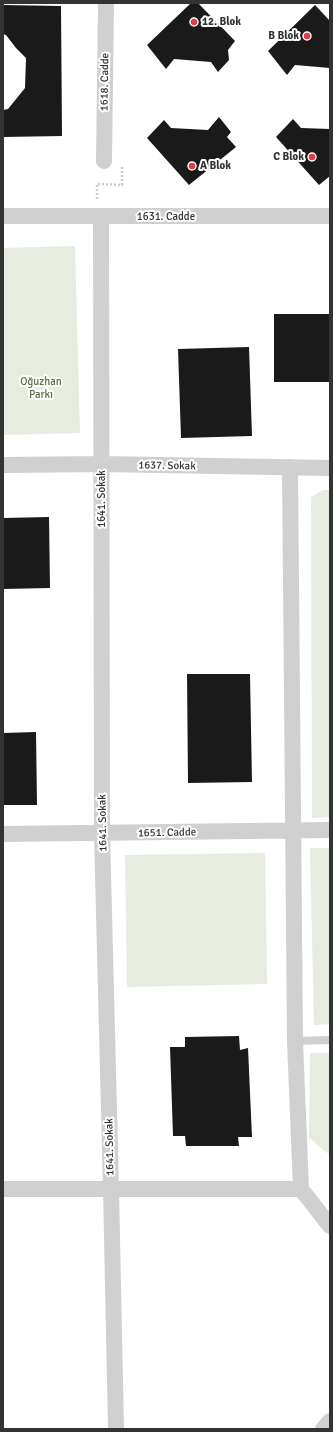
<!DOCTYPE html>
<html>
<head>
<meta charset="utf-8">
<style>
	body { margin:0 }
	#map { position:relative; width:333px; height:1432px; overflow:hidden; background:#fff; font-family:Signika,sans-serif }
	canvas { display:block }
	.frame { position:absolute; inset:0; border:4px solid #333; pointer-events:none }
</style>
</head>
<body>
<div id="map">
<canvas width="333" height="1432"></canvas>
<div class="frame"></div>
</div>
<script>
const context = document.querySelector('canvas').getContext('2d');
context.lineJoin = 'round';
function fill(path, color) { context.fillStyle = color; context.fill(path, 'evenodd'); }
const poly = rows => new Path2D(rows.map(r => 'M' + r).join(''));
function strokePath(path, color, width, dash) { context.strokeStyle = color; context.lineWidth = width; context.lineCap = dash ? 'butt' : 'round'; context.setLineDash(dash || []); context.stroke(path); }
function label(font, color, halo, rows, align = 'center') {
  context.font = font + ' Signika,sans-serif'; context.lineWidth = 4; context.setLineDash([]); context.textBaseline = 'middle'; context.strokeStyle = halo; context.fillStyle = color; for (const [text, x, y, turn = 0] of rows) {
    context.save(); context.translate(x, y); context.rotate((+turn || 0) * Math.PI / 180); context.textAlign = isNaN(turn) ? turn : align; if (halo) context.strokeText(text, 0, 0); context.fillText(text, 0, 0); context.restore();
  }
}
fill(poly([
	[75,246,80,433,3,435,3,248],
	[323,490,330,490,330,817,312,818,311,497],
	[310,848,330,848,330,1024,314,1025],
	[265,853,267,984,127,987,125,855],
	[310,1053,330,1053,330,1155,309,1138]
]), '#e6ecdf');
fill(poly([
	[191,3,198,3,235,41,228,50,229,60,218,72,211,62,174,59,166,69,147,45],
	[3,5,61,6,62,136,3,137,3,110,8,109,25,88,26,58,16,48,6,35,3,34],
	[315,5,330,21,330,68,295,65,287,75,268,51],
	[219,117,231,132,227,137,236,147,189,185,147,138,164,120,171,128,208,130],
	[293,119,301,128,330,129,330,176,319,185,276,137],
	[274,314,330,314,330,382,274,382],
	[249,347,252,436,181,438,178,349],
	[49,517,50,588,3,589,3,518],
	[187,674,250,674,252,782,188,783],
	[36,732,37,805,3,805,3,733],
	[239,1036,240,1050,248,1048,252,1137,238,1137,239,1146,186,1146,185,1136,173,1136,170,1047,185,1047,185,1037]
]), '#1a1a1a');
strokePath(poly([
	[97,199,97,184,122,185,122,166]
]), '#cdcdcd', 2.5, [2, 2]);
strokePath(poly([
	[295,1041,330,1040]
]), '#d0d0d0', 8);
strokePath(poly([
	[104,161,106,3],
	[3,216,330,216],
	[101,217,102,834,111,1189,116,1429],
	[3,465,102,464,330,468],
	[290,467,295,1041,301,1189,330,1226],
	[3,834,330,830],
	[3,1189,301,1189],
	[323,1429,330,1421]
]), '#d0d0d0', 16);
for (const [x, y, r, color] of [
	[194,22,4,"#e63946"],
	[307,36,4,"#e63946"],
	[312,157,4,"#e63946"],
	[192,166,4,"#e63946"]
]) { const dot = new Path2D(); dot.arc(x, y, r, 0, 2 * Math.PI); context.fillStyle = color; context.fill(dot); strokePath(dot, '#fff', 1.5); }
label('bold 11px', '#333', '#fff', [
	["12. Blok",202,22],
	["B Blok",299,36,"right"],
	["C Blok",304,157,"right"],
	["A Blok",200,166]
], 'left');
label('11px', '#333', '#fff', [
	["1618. Cadde",105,82,-89],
	["1631. Cadde",166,217],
	["1637. Sokak",167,466,1],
	["1641. Sokak",102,499,-90],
	["1641. Sokak",103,823,-91],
	["1651. Cadde",167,833,-1],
	["1641. Sokak",110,1147,-91]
]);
label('11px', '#56703f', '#fff', [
	["Oğuzhan",41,382],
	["Parkı",41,395]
]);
</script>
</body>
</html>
